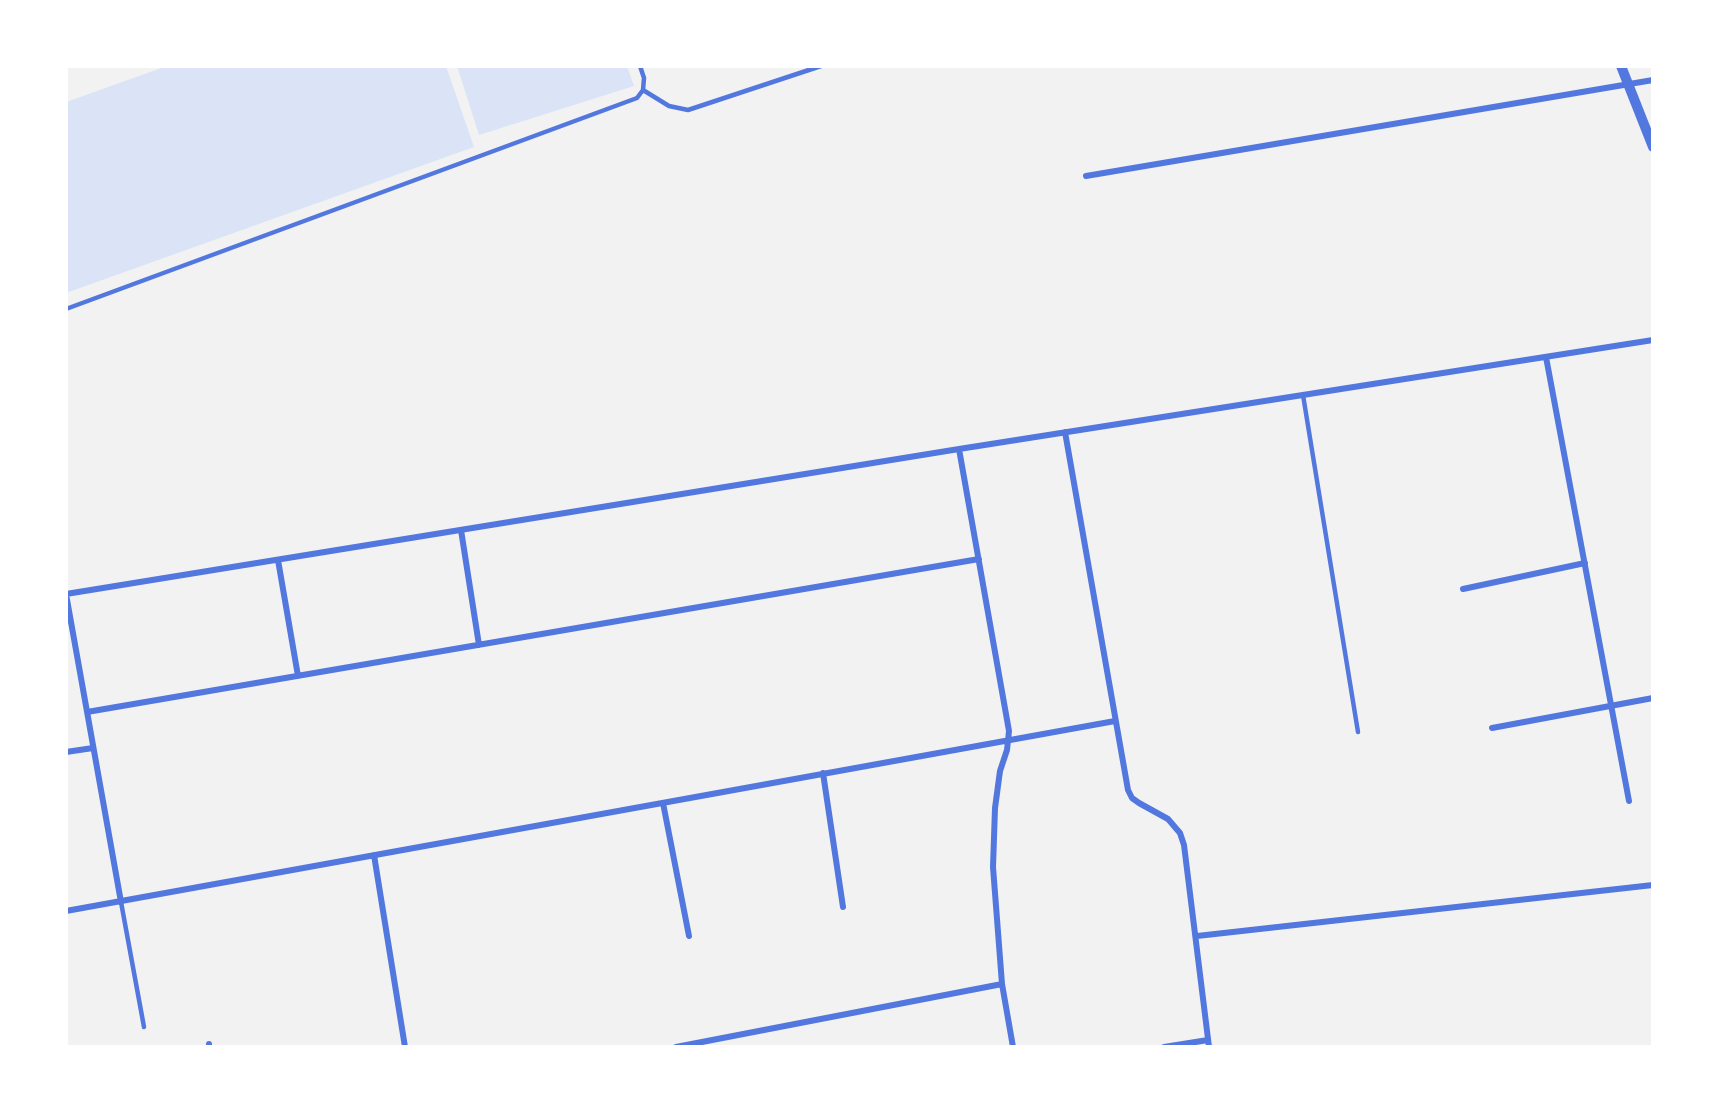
<!DOCTYPE html>
<html>
<head>
<meta charset="utf-8">
<style>
	body { margin:0 }
	#map { position:relative; width:1719px; height:1113px; overflow:hidden; background:#f2f2f2; font-family:Overpass,sans-serif }
	canvas { display:block }
	.frame { position:absolute; inset:0; border:68px solid #fff; pointer-events:none }
</style>
</head>
<body>
<div id="map">
<canvas width="1719" height="1113"></canvas>
<div class="frame"></div>
</div>
<script>
const context = document.querySelector('canvas').getContext('2d');
context.lineJoin = 'round';
function fill(path, color) { context.fillStyle = color; context.fill(path, 'evenodd'); }
const poly = rows => new Path2D(rows.map(r => 'M' + r).join(''));
function strokePath(path, color, width, dash) { context.strokeStyle = color; context.lineWidth = width; context.lineCap = dash ? 'butt' : 'round'; context.setLineDash(dash || []); context.stroke(path); }
fill(poly([
	[167,66,446,66,474,147,66,293,66,102],
	[457,66,627,66,634,86,479,135]
]), '#dbe4f7');
strokePath(poly([
	[643,90,669,106,688,110,821,66],
	[66,309,637,98,643,90,644,78,640,66],
	[1303,395,1358,732],
	[121,902,144,1027]
]), '#5277de', 4.5);
strokePath(poly([
	[1086,176,1653,80],
	[1546,357,1629,801],
	[1065,432,1128,790,1132,798,1139,803,1168,819,1180,833,1184,845,1209,1047],
	[959,449,1009,731,1007,750,1000,771,995,808,993,867,1002,984,1013,1047],
	[461,530,479,645],
	[278,560,298,676],
	[1463,589,1585,563],
	[66,594,959,449,1653,340],
	[66,594,121,902],
	[87,712,979,559],
	[1492,728,1653,698],
	[66,752,93,748],
	[823,773,843,907],
	[663,803,689,936],
	[374,855,405,1047],
	[66,911,1115,721],
	[1197,936,1653,885],
	[209,1044,209,1047],
	[676,1047,1002,984],
	[1164,1047,1208,1040]
]), '#5277de', 6);
strokePath(poly([
	[1621,66,1653,147]
]), '#5277de', 10);
</script>
</body>
</html>
